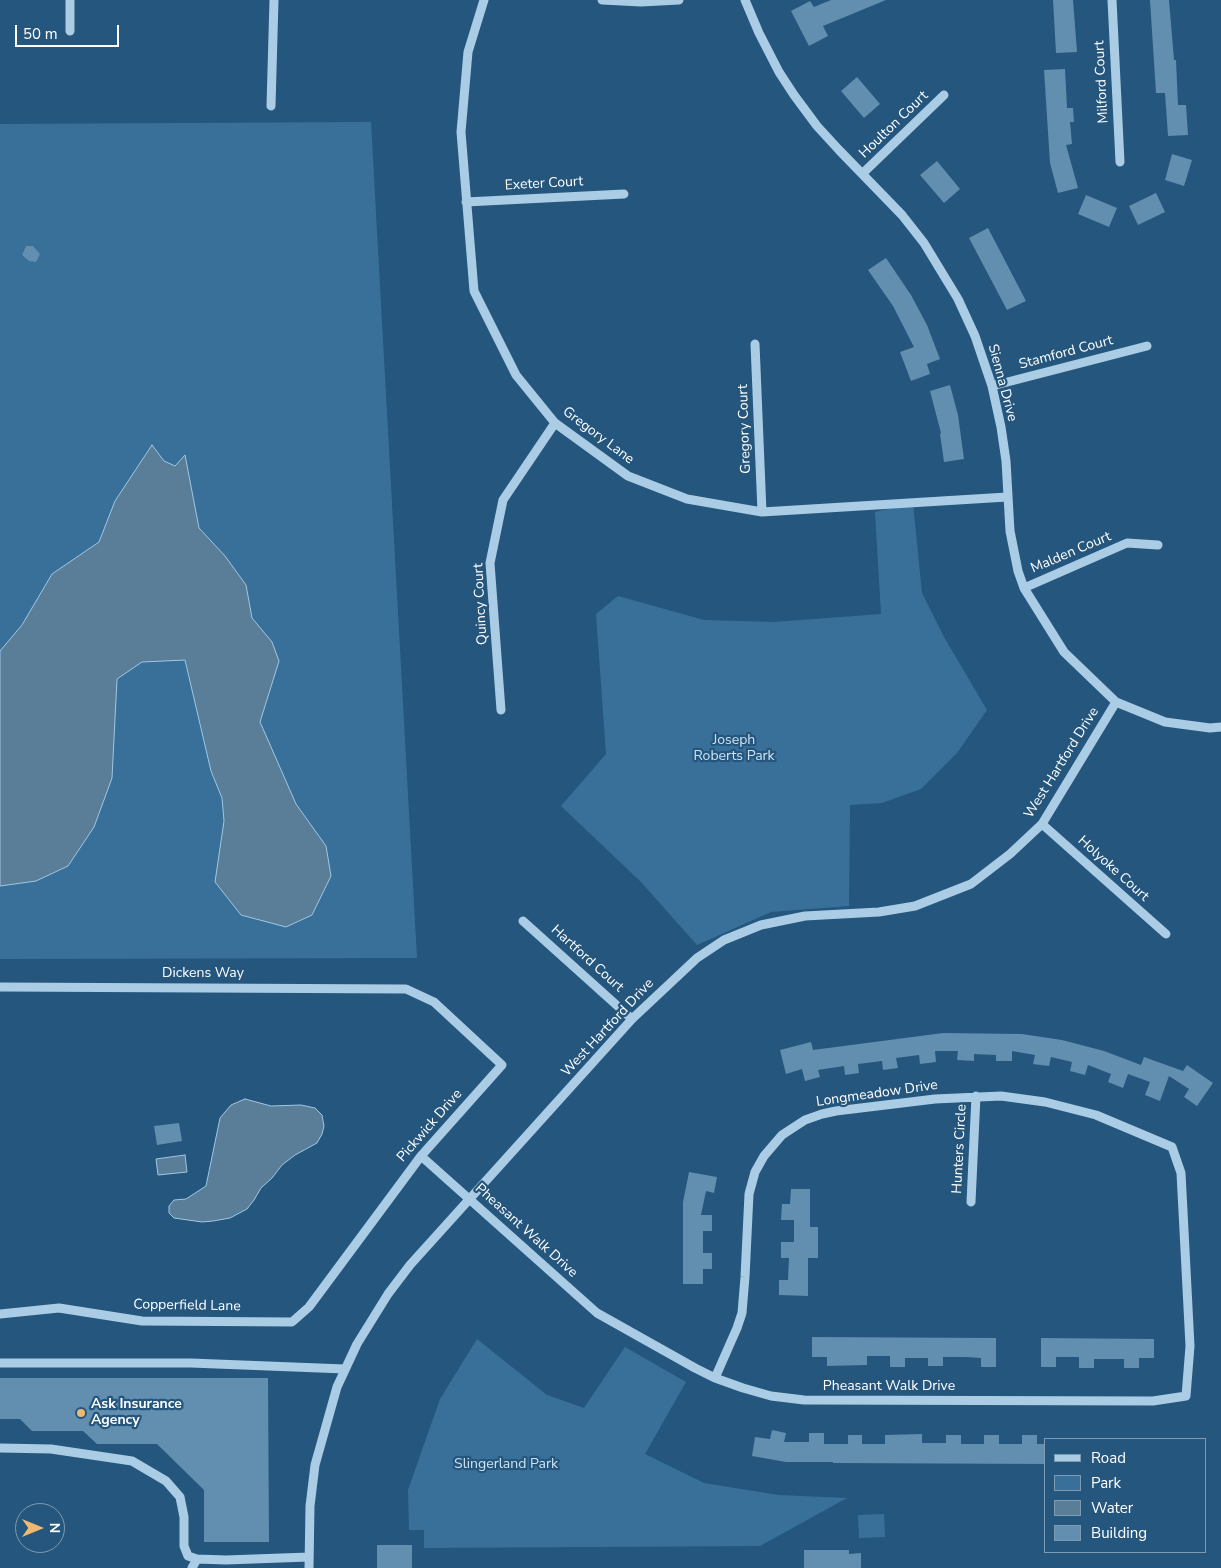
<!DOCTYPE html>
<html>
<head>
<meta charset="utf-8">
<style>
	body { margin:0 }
	#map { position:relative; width:1221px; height:1568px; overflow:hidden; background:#25567d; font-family:"Nunito Sans",sans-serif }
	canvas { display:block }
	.legend { position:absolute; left:1044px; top:1438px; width:162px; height:115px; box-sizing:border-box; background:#25567d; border:1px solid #7c9ab1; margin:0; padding:6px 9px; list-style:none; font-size:15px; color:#fff }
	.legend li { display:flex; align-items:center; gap:10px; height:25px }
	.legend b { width:25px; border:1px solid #7c9ab1 }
	.north { position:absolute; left:15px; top:1503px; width:50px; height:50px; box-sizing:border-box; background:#25567d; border:1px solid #7c9ab1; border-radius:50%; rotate:90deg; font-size:14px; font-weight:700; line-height:20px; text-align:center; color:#fff }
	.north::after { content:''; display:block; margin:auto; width:18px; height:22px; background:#eeb96f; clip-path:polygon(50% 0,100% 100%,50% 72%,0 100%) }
	.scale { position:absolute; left:15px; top:25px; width:104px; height:22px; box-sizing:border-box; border:2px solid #fff; border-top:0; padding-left:6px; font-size:15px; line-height:18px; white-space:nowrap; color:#fff; -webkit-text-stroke:4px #25567d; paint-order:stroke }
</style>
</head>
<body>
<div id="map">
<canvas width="1221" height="1568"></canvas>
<ul class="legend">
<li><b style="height:6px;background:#aacce5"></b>Road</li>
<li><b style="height:14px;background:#39709a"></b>Park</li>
<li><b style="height:14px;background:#5a7d98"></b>Water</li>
<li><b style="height:14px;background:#628eaf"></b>Building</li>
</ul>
<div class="north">N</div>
<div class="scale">50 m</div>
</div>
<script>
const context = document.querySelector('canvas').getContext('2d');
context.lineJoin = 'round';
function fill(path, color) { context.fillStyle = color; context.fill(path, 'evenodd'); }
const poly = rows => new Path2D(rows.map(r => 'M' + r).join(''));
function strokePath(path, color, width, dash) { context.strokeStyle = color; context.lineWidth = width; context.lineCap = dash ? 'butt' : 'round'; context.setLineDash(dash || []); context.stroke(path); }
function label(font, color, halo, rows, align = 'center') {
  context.font = font + ' "Nunito Sans",sans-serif'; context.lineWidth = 4.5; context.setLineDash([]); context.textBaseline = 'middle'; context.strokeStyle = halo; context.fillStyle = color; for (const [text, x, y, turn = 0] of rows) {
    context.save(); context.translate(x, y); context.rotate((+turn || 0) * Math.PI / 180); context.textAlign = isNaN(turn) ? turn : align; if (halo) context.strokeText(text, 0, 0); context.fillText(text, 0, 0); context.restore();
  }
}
fill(poly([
	[371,122,417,958,0,959,0,124],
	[913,503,922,593,944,637,987,710,957,753,921,789,882,803,850,805,849,906,771,912,697,945,641,882,561,806,606,754,596,614,618,596,704,620,774,622,881,614,875,512],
	[477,1339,547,1395,584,1408,625,1347,686,1382,645,1454,704,1483,778,1495,847,1498,760,1546,424,1548,424,1530,409,1530,408,1490,440,1399],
	[884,1514,885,1537,859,1538,858,1515]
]), '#39709a');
const water = poly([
	[152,445,164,461,175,466,185,455,199,528,225,556,246,585,252,618,272,642,279,661,260,722,296,804,326,846,331,876,312,915,286,927,241,915,215,882,224,821,222,798,211,771,185,660,142,662,117,679,112,778,94,827,68,866,36,881,0,886,0,651,22,625,52,574,99,542,115,501,152,445],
	[245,1099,271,1106,301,1105,315,1108,322,1115,324,1126,322,1134,317,1143,295,1155,282,1165,272,1178,261,1188,254,1200,247,1209,230,1218,213,1221,202,1222,174,1218,169,1213,169,1206,174,1200,186,1199,206,1186,220,1118,231,1105,245,1099],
	[185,1155,187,1172,158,1175,156,1159,185,1155]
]);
fill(water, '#5a7d98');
strokePath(water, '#9ec8e5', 1);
fill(poly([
	[831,0,886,0,823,26,828,36,809,46,791,11,810,1,814,7],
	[1053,0,1073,0,1077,52,1056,53],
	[1150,0,1169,0,1174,60,1176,60,1178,105,1186,105,1188,135,1168,136,1165,93,1156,93],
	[1065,69,1067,108,1073,108,1074,122,1070,122,1072,144,1066,145,1078,188,1058,193,1050,163,1044,70],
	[857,77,880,104,864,118,841,91],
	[1172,154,1192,160,1184,186,1165,180],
	[937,161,960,189,944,203,920,175],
	[1156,193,1165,212,1138,225,1129,206],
	[1086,195,1117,208,1109,227,1078,214],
	[988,228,1026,301,1007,310,969,238],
	[26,246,33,246,40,254,36,262,29,261,22,255],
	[886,258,911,295,927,325,940,359,927,364,930,374,911,381,900,352,914,347,893,306,868,270],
	[950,385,958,415,964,459,944,462,940,434,941,433,930,391],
	[943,1033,1022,1034,1062,1040,1104,1051,1141,1065,1144,1057,1183,1071,1187,1065,1213,1083,1197,1106,1184,1097,1189,1089,1169,1076,1160,1101,1145,1095,1150,1082,1128,1074,1123,1088,1108,1082,1111,1074,1088,1065,1085,1075,1070,1071,1072,1062,1051,1057,1049,1066,1033,1064,1035,1055,1012,1051,1012,1061,996,1061,996,1055,974,1054,974,1061,957,1060,958,1051,935,1051,936,1062,920,1064,919,1055,896,1058,898,1068,883,1070,882,1061,858,1064,859,1073,845,1075,844,1066,818,1070,820,1077,805,1081,802,1069,786,1074,780,1050,811,1042,813,1050],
	[179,1123,182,1141,157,1145,154,1126],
	[689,1172,717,1177,714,1193,706,1191,701,1215,712,1215,712,1231,703,1231,703,1253,712,1253,712,1269,703,1269,703,1284,683,1284,683,1202],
	[791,1189,810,1189,810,1227,818,1227,818,1258,808,1258,808,1296,779,1295,779,1280,788,1280,789,1258,781,1258,781,1242,794,1242,794,1220,781,1220,782,1204,790,1204],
	[812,1337,996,1338,996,1367,981,1367,981,1358,966,1357,943,1357,943,1366,928,1366,928,1358,905,1358,905,1367,890,1367,890,1356,867,1356,867,1365,827,1366,827,1357,812,1357],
	[1041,1338,1154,1339,1154,1358,1139,1358,1139,1368,1124,1368,1124,1359,1094,1359,1094,1368,1079,1368,1079,1357,1056,1357,1056,1367,1041,1367],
	[0,1378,268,1378,269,1542,204,1542,204,1490,157,1444,97,1444,83,1431,32,1431,20,1419,0,1419],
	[772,1430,786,1433,784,1442,809,1442,809,1433,824,1433,824,1444,848,1444,848,1435,862,1435,862,1444,885,1444,885,1435,922,1434,922,1443,946,1443,946,1435,961,1435,961,1444,984,1444,984,1435,999,1435,999,1444,1022,1444,1022,1435,1037,1435,1037,1444,1045,1444,1045,1464,833,1463,833,1462,786,1462,752,1456,755,1437,770,1439],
	[377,1545,412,1545,412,1568,377,1568],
	[804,1550,849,1550,849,1554,861,1553,861,1568,804,1568]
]), '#628eaf');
strokePath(poly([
	[484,0,468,52,461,132,474,291,516,375,555,423,628,476,687,499,762,512,1007,497],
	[602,0,641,2,679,0],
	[745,0,759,33,779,72,794,95,817,126,839,150,902,215,924,243,958,299,975,336,992,386,1001,427,1006,461,1010,531,1018,571,1024,588,1064,652,1116,702,1165,722,1210,728,1221,727],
	[1112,0,1120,162],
	[70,31,70,0],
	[271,106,274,0],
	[862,174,944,95],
	[466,202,624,194],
	[755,344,762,512],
	[992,386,1147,346],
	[1024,588,1127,543,1158,545],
	[501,710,490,563,503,500,555,423],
	[1042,824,1166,934],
	[523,921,632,1019],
	[0,987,406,989,434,1002,502,1065,421,1156,309,1307,292,1322,142,1321,59,1308,0,1314],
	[421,1156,597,1313,695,1368,715,1378,743,1388,771,1396,804,1400,1153,1401,1186,1396,1190,1346,1181,1173,1172,1147,1096,1115,1045,1102,1001,1096,935,1099,836,1111,822,1114,805,1120,782,1135,764,1156,755,1172,749,1194,745,1277,742,1313,737,1328,715,1378],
	[971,1202,976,1096],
	[0,1363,191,1363,345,1369],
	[0,1448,51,1449,132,1461,166,1481,180,1497,184,1517,184,1546,188,1556,197,1559,226,1560,309,1557],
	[192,1568,197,1559],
	[309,1568,310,1506,315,1465,337,1387,357,1344,388,1294,410,1265,632,1019,697,958,724,940,761,925,805,916,879,912,915,906,971,884,1010,854,1042,824,1116,702]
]), '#aacce5', 9);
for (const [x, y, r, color] of [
	[81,1413,5,"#eeb96f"]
]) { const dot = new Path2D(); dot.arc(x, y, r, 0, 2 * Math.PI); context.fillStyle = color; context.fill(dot); strokePath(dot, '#25567d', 2); }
label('14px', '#fff', '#25567d', [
	["Milford Court",1102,82,-93],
	["Houlton Court",894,125,-44],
	["Exeter Court",544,184,-3],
	["Stamford Court",1066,353,-15],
	["Sienna Drive",1002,383,75],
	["Gregory Court",745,429,-92],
	["Gregory Lane",598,436,37],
	["Malden Court",1071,553,-23],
	["Quincy Court",481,604,-93],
	["West Hartford Drive",1062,763,-58],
	["Holyoke Court",1113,869,42],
	["Hartford Court",587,959,42],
	["Dickens Way",203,974],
	["West Hartford Drive",608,1028,-47],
	["Longmeadow Drive",877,1094,-8],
	["Pickwick Drive",430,1126,-49],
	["Hunters Circle",960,1149,-87],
	["Pheasant Walk Drive",526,1231,42],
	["Copperfield Lane",187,1306,1],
	["Pheasant Walk Drive",889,1387]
]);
label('14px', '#cde3f4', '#25567d', [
	["Joseph",734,741],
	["Roberts Park",734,757],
	["Slingerland Park",506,1465]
]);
label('bold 14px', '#fff', '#25567d', [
	["Ask Insurance",91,1405],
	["Agency",91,1421]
], 'left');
</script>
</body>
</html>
